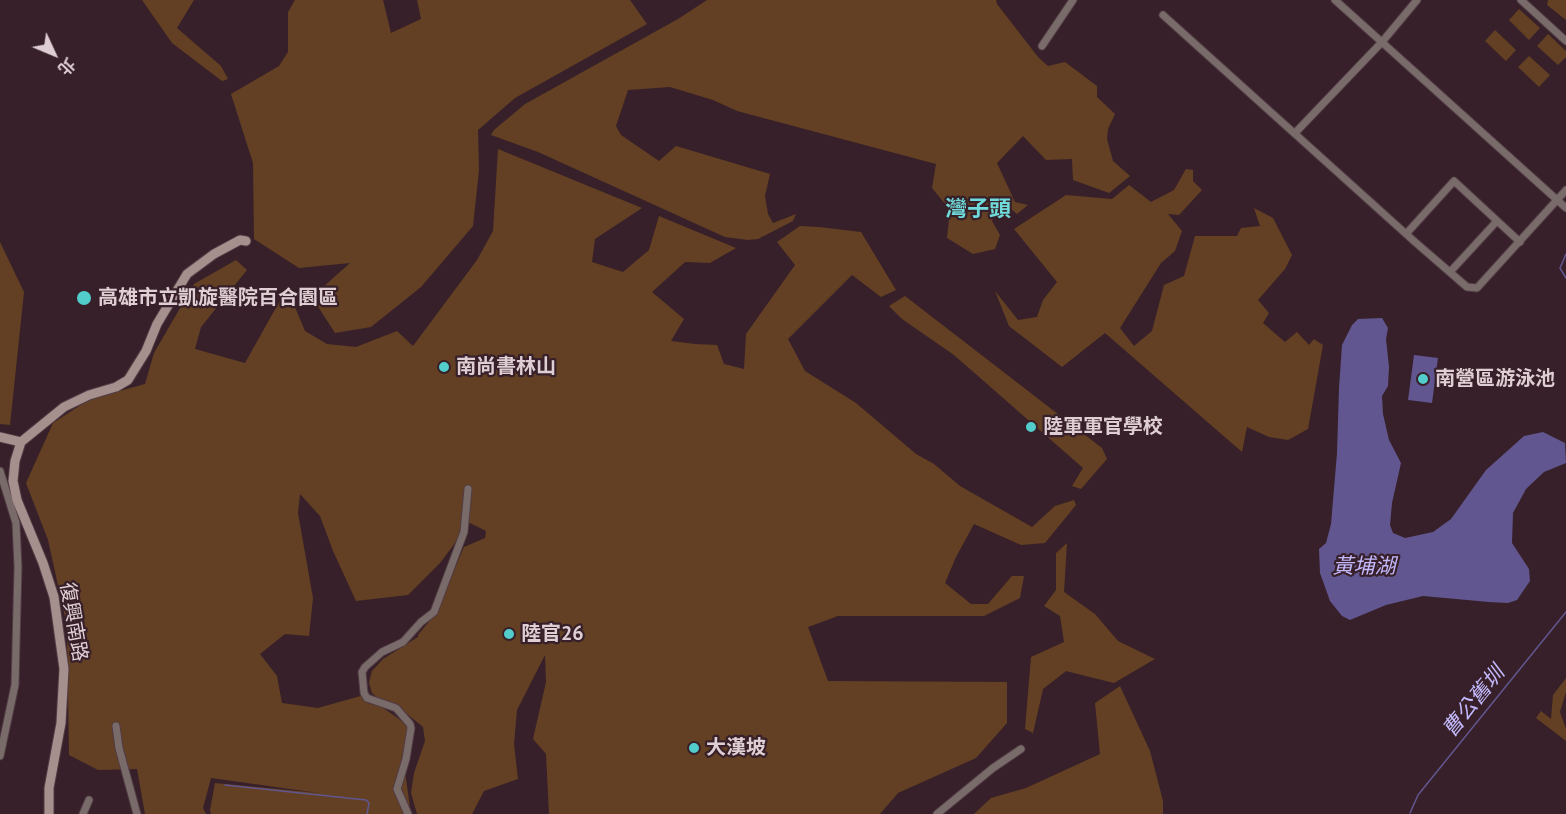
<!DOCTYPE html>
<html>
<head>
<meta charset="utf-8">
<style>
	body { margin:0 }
	#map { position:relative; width:1566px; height:814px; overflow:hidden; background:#372029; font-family:"PT Sans","Noto Sans TC",sans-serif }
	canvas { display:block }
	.north { position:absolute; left:24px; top:24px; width:60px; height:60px; -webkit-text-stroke:4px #372029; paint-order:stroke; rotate:134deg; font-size:16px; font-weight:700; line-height:24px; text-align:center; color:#dfcfd5 }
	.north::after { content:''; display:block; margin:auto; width:21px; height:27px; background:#dfcfd5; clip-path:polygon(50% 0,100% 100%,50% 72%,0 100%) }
</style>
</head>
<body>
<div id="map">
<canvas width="1566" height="814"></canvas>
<div class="north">北</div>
</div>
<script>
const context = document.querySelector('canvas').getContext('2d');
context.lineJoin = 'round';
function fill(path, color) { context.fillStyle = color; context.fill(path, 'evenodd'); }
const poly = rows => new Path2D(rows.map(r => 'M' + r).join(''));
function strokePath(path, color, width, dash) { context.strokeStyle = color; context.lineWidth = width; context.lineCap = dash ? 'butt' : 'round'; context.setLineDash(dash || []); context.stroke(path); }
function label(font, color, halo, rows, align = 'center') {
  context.font = font + ' "PT Sans","Noto Sans TC",sans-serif'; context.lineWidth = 4.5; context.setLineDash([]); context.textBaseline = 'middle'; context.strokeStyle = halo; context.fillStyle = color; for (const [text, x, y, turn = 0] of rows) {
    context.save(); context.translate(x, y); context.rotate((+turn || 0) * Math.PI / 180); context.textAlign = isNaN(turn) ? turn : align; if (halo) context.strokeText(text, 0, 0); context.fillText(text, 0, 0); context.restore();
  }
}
fill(poly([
	[142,0,194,0,177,28,221,66,228,79,222,81,172,43],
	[295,0,383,0,391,33,421,19,417,0,630,0,647,24,515,98,478,130,479,170,473,226,421,287,371,327,335,333,315,302,322,288,350,263,299,268,254,239,253,163,231,94,279,66,288,52,288,12],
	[707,0,996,0,997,4,1038,57,1048,66,1065,62,1097,86,1097,97,1115,114,1108,129,1107,139,1113,161,1130,176,1109,193,1073,180,1072,159,1046,160,1023,136,997,163,1015,202,1028,205,1017,214,1005,204,996,209,992,221,1000,235,995,249,973,254,947,238,950,210,932,188,936,164,737,111,713,100,670,87,628,90,616,126,621,135,659,161,676,146,770,174,765,196,768,214,773,223,796,214,793,221,758,239,748,240,725,237,538,152,491,135,494,130,525,104,678,19],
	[1548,0,1566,0,1566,20,1547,5],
	[1519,9,1540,28,1529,40,1509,20],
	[1495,30,1516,50,1506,61,1485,41],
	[1548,34,1566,51,1566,57,1558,65,1537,46],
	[1529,56,1550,75,1539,87,1518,67],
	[498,149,642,208,595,239,592,262,623,272,649,250,659,216,736,248,710,263,685,262,652,292,684,319,671,341,695,344,717,345,724,364,744,369,746,334,795,265,777,242,800,226,819,227,861,232,896,290,881,297,852,275,788,339,805,371,856,403,916,454,934,464,960,486,1032,527,1055,506,1074,500,1076,505,1045,543,1021,545,974,524,956,557,945,583,971,604,988,604,1012,576,1024,576,1020,598,984,616,838,616,808,627,828,681,1007,682,1007,723,976,758,898,793,880,814,549,814,546,754,533,739,546,682,545,655,517,710,514,744,518,779,484,791,472,814,417,814,411,793,414,773,425,741,423,727,395,704,383,703,372,693,369,683,372,671,383,659,418,637,418,635,431,619,442,598,464,547,485,538,486,531,470,523,440,563,408,595,356,601,333,551,320,516,300,494,298,513,313,598,309,636,285,634,260,654,277,676,282,703,318,708,364,695,408,725,405,772,411,814,211,814,210,810,215,783,319,793,211,778,203,808,206,814,145,814,137,769,98,770,69,755,67,626,48,540,26,483,53,423,90,399,145,384,154,353,194,284,236,260,247,270,201,327,195,349,245,363,287,288,305,331,327,344,356,347,397,331,413,346,477,260,493,231],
	[1186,169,1193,170,1193,181,1202,190,1179,215,1168,214,1182,231,1175,251,1161,263,1120,328,1134,346,1152,331,1164,285,1184,276,1195,236,1237,236,1241,228,1260,226,1254,208,1273,218,1292,255,1285,269,1258,300,1269,313,1263,323,1285,342,1297,332,1309,345,1314,339,1323,345,1308,429,1288,440,1269,437,1247,427,1242,452,1105,333,1062,367,1009,326,995,291,1018,320,1037,317,1043,300,1057,282,1014,229,1066,195,1112,199,1129,185,1151,202,1174,190],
	[0,242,24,292,10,425,0,424],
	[905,296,1102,448,1107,459,1081,489,1072,486,1083,468,954,355,902,319,889,306],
	[1067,543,1064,592,1095,614,1118,641,1155,659,1114,683,1066,671,1043,689,1033,733,1025,729,1031,657,1064,642,1060,616,1044,606,1056,590,1056,553],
	[1566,678,1566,692,1560,712,1566,729,1566,741,1536,718,1541,711,1551,719,1553,695],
	[1120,686,1150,751,1163,801,1163,814,974,814,991,798,1026,788,1100,754,1095,703]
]), '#634023');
fill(poly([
	[1382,318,1388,328,1386,339,1389,367,1388,386,1382,396,1383,414,1389,440,1401,463,1392,503,1390,525,1393,533,1405,538,1433,532,1451,519,1486,470,1524,436,1543,432,1565,443,1566,463,1544,472,1526,489,1513,513,1512,543,1529,569,1530,581,1517,600,1508,603,1489,602,1423,596,1386,605,1350,620,1342,616,1330,601,1320,573,1319,549,1326,543,1331,524,1337,453,1339,388,1342,345,1352,325,1358,319],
	[1414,355,1438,358,1432,403,1408,400]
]), '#61568f');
strokePath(poly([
	[1566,254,1560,268,1566,278],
	[225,785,366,800,369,803,367,814],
	[1410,813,1418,795,1566,612]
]), '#61568f', 1.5);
const street = poly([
	[1335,0,1566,208],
	[1521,0,1566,41],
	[1163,15,1415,242,1467,287,1477,288,1566,190],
	[1042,46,1073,0],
	[1295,133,1382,42,1417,0],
	[1406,234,1454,181,1520,242],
	[1450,272,1497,221],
	[0,471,16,523,18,567,15,685,0,756],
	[116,726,119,748,137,814],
	[83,814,89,800],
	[408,814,397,789,406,759,411,728,410,724,396,708,367,698,364,693,362,672,365,667,382,652,403,642,421,622,434,612,464,532,468,489],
	[937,814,993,768,1021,749]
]);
const secondary = poly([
	[0,437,21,442,64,407,89,395,116,387,128,380,146,351,157,324,187,274,214,254,240,240,246,241],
	[21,442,15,461,13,481,17,500,43,563,54,597,64,669,61,723,49,788,49,814]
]);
strokePath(street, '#523c45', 9);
strokePath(secondary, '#523c45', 11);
strokePath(street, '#786b69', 7);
strokePath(secondary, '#a5908d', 9);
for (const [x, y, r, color] of [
	[84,298,8,"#52cdcc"],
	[444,367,6,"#52cdcc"],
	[1423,379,6,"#52cdcc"],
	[1031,427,6,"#52cdcc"],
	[509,634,6,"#52cdcc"],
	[694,748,6,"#52cdcc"]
]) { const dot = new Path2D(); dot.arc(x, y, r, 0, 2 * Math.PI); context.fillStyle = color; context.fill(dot); strokePath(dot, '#372029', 2); }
label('bold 20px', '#dfcfd5', '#372029', [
	["高雄市立凱旋醫院百合園區",98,298],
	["南尚書林山",456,367],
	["南營區游泳池",1435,379],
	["陸軍軍官學校",1043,427],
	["陸官26",521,634],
	["大漢坡",706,748]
], 'left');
label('20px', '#dfcfd5', '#372029', [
	["復興南路",73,622,80]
]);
label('italic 21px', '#c3b9fd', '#372029', [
	["黃埔湖",1364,567],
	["曹公舊圳",1474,702,-51]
]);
label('bold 22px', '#6fdcdb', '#372029', [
	["灣子頭",978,210]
]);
</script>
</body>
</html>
